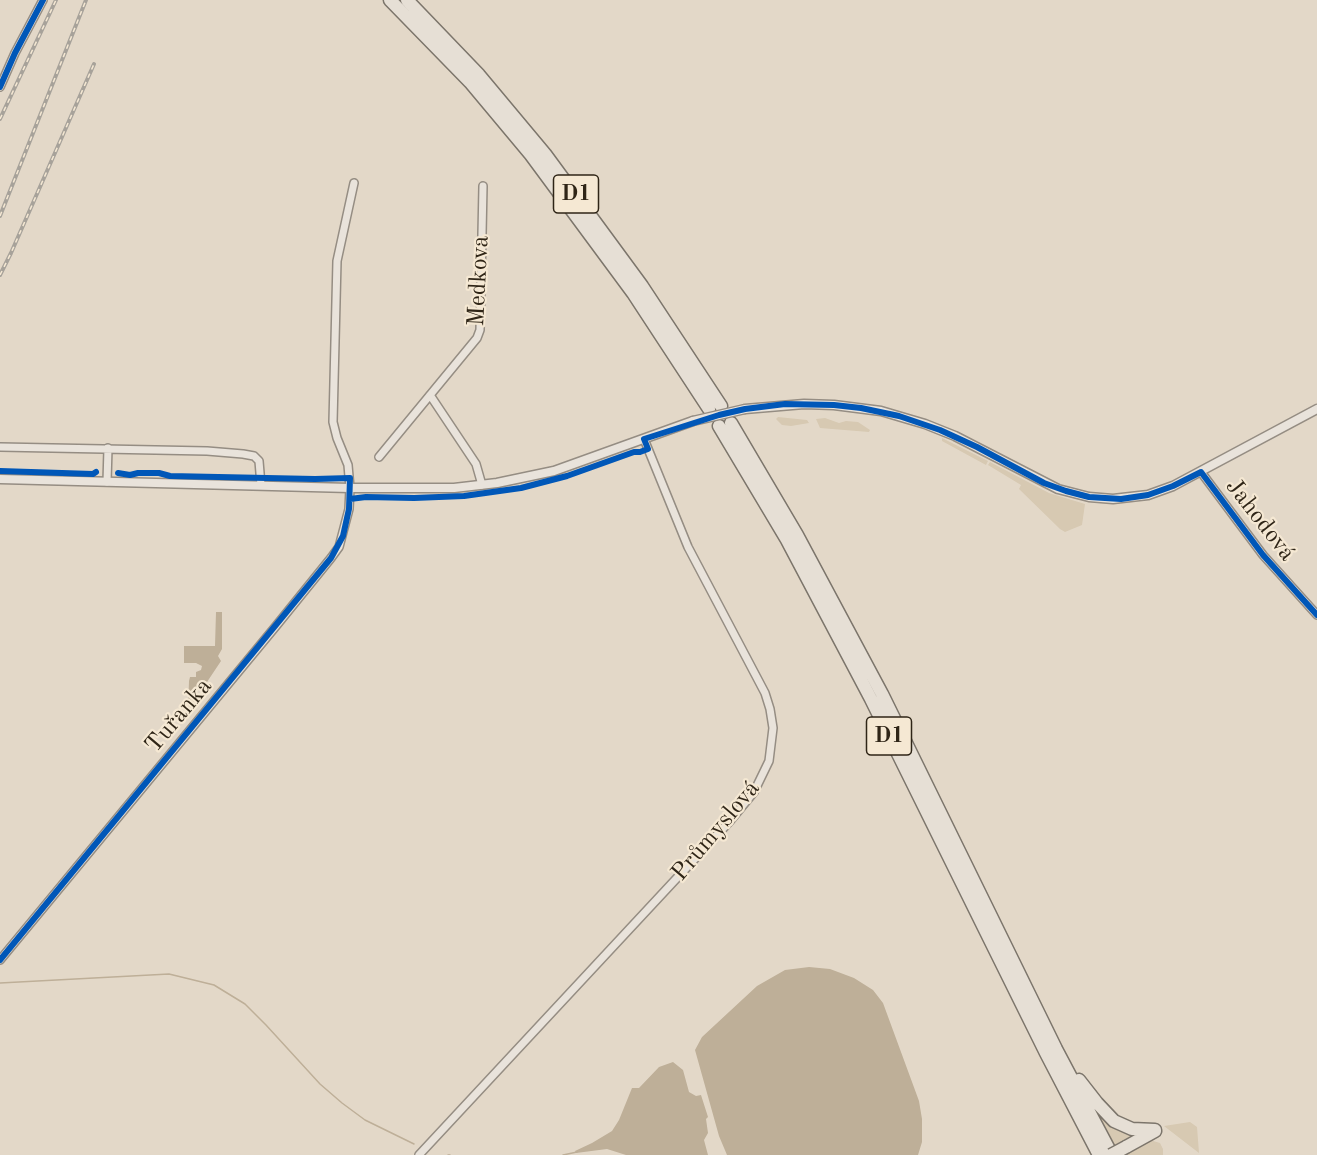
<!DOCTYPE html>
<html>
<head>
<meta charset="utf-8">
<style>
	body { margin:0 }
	canvas { display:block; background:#e3d8c8 }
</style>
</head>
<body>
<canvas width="1317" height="1155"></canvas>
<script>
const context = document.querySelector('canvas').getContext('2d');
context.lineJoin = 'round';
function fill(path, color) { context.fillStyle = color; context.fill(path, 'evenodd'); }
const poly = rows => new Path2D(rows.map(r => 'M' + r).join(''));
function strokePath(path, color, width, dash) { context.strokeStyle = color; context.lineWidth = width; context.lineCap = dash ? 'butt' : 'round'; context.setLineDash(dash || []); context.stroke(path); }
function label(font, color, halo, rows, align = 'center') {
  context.font = font + ' "Old Standard TT",serif'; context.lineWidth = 4.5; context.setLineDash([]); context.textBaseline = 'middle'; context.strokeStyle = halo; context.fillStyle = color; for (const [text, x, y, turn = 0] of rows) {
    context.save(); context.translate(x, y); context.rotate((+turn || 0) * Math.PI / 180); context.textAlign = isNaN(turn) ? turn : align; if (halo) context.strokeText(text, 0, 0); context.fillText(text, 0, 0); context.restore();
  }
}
fill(poly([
	[778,417,807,420,809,423,791,426,782,425,776,419],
	[825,418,839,423,846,421,858,422,870,430,869,432,820,428,816,419],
	[942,438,988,461,986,465,942,441],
	[990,462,1049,493,1085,504,1082,525,1065,532,1060,529,1019,489,1021,485,988,465],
	[1089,1100,1110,1125,1126,1132,1141,1133,1114,1147],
	[1190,1122,1197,1127,1199,1153,1164,1126],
	[1150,1140,1160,1143,1163,1149,1163,1155,1123,1155]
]), '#d7c9b2');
fill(poly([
	[216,612,222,612,222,649,218,656,221,661,205,685,201,685,196,691,198,696,188,713,184,715,184,708,188,708,189,681,190,677,196,677,196,672,201,670,202,666,196,663,184,663,184,646,215,646],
	[809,967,830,969,854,978,873,990,883,1003,919,1101,922,1119,922,1142,918,1155,727,1155,719,1136,695,1050,702,1037,757,986,785,970],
	[673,1062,683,1070,689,1092,696,1096,701,1095,708,1117,706,1119,708,1133,704,1140,708,1155,626,1155,607,1149,576,1153,575,1151,592,1143,612,1131,619,1120,632,1088,639,1088,659,1067]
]), '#beaf98');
strokePath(poly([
	[0,983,169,974,214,985,245,1004,266,1025,320,1084,342,1103,365,1120,414,1144],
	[448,1155,450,1155],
	[563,1155,577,1152]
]), '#beaf98', 1.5);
const minor = poly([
	[0,87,15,53,43,0],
	[430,395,476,464,482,485],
	[0,447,207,451,243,454,254,456,259,461,261,485],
	[379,457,477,338,480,330,483,186],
	[1201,472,1263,555,1317,615],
	[107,482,108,448],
	[0,960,276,626,331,558,339,547,349,509,350,488,348,465,337,438,333,422,337,261,354,183],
	[419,1155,730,821,754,792,769,761,773,728,770,709,765,693,688,547,644,439]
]);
const tertiary = poly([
	[745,409,804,404,834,405,881,411,925,424,955,436,1058,489,1089,497,1113,499,1148,495,1173,486,1317,409],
	[0,479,350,488,454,488,497,483,554,471,693,421]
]);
const motorway = poly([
	[390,0,470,82,531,155,633,293,709,409],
	[407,0,479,75,545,154,642,286,721,406],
	[731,423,797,535,882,694,1056,1049,1112,1155],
	[719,426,787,540,871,699,1046,1053,1099,1155],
	[1079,1080,1097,1103,1114,1121,1132,1129,1155,1130],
	[1126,1147,1155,1131]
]);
strokePath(minor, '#958d83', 10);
strokePath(tertiary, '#958d83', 11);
strokePath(motorway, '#7c756b', 15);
strokePath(minor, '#e9e3db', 7);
strokePath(tertiary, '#e9e3db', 8);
strokePath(motorway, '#e6dfd5', 12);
const rail = poly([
	[0,119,56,0],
	[0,216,86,0],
	[0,275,11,253,94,64]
]);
strokePath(rail, '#a7a29a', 4);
strokePath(rail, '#f5e8d3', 1.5, [4.5]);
const tertiaryBridge = poly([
	[693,421,745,409]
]);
const motorwayBridge = poly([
	[1111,1155,1126,1147]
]);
strokePath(tertiaryBridge, '#958d83', 11, []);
strokePath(motorwayBridge, '#7c756b', 15, []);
strokePath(tertiaryBridge, '#e9e3db', 8);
strokePath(motorwayBridge, '#e6dfd5', 12);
strokePath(poly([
	[0,87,15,53,43,0],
	[0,471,93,474,96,472],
	[350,499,366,497,414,498,464,496,521,488,567,476,634,452,640,452,648,449,644,439,719,415,745,409,785,404,834,405,861,408,899,416,940,430,977,447,1044,483,1066,491,1089,497,1121,499,1148,495,1173,486,1201,472,1263,555,1317,615],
	[0,960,331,558,343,536,349,509,350,478,315,479,170,476,159,473,138,473,130,475,118,473]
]), '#0057b8', 6);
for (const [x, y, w] of [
	[576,194,45],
	[889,736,45]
]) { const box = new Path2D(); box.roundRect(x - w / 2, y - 19, w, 38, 4.5); context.fillStyle = '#f5e8d3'; context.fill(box); strokePath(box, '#2f2517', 1.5); }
label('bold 22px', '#2f2517', null, [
	["D1",576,194],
	["D1",889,736]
]);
label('24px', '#2f2517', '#f5e8d3', [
	["Medkova",479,281,-87],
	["Jahodová",1260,520,52],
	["Tuřanka",179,716,-50],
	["Průmyslová",716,831,-50]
]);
</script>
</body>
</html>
